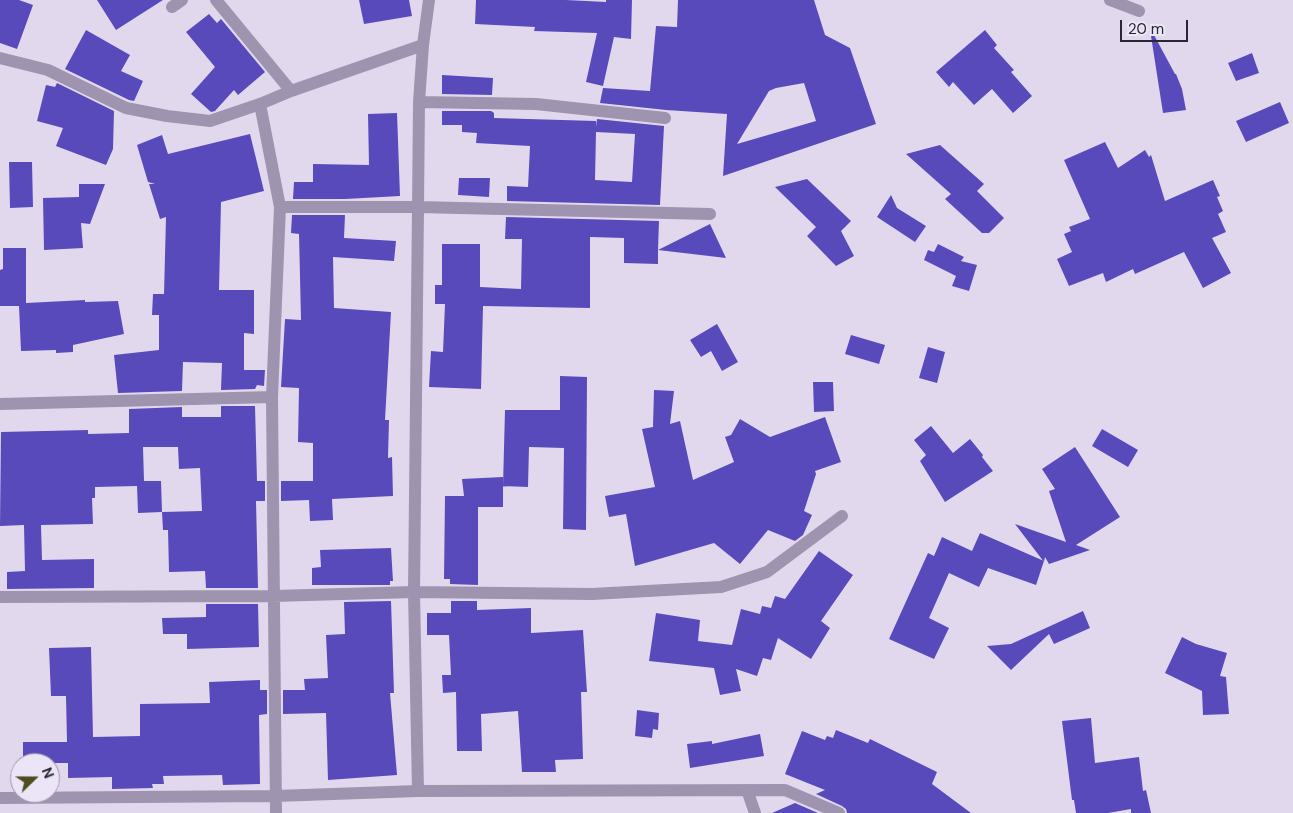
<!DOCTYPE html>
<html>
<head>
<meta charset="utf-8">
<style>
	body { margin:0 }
	#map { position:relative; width:1293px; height:813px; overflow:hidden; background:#e2d8ee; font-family:"DM Sans",sans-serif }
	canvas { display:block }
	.north { position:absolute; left:10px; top:753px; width:50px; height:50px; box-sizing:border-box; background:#ece4f7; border:1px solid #9e98a8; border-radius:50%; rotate:68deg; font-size:14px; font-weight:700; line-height:20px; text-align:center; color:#282632 }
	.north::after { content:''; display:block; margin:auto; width:18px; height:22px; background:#4f4d20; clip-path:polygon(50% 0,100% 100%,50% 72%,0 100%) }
	.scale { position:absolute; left:1120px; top:20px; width:68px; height:22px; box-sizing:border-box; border:2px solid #282632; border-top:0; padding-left:6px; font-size:15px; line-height:18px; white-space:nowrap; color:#282632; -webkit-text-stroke:4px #ece4f7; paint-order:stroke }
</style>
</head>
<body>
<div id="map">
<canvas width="1293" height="813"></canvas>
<div class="north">N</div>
<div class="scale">20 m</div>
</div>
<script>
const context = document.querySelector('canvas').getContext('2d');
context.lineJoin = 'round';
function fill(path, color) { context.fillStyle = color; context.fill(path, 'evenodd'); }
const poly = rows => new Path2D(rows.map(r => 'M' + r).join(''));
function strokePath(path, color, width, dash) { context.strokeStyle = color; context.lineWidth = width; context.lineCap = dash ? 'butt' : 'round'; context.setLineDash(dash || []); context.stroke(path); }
fill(poly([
	[0,0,19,0,33,5,17,49,0,43],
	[97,0,163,0,116,30],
	[359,0,409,0,412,16,364,24],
	[476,0,566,0,606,2,606,0,632,0,631,39,614,37,603,86,586,82,597,33,534,31,535,27,475,24],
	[678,0,814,0,825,35,850,48,876,124,723,176,727,114,666,110,600,103,603,88,650,91,656,26,677,27],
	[804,83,816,121,737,144,769,91,776,88],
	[209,14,217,23,221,19,265,72,238,95,234,90,215,111,211,112,191,94,215,67,186,32],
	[86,30,130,55,121,71,143,81,134,101,129,100,65,69],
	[985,30,997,45,994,48,1014,70,1011,72,1032,96,1013,113,992,89,974,105,953,82,949,87,936,72],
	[1154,35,1175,74,1176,74,1182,89,1186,110,1163,113,1151,36],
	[1252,53,1259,73,1236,81,1228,63],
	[442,75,493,78,492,95,442,94],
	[57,83,114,111,113,149,106,165,56,146,63,128,37,121,46,85,55,87],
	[1280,102,1289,123,1246,142,1236,121],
	[442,111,491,111,494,113,494,118,596,121,596,127,597,119,664,126,660,205,507,201,507,186,528,187,530,146,476,143,477,133,462,132,462,125,442,125],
	[596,132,635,134,632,182,595,180],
	[397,113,400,196,345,199,293,199,294,182,313,182,313,164,369,165,368,114],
	[250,134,264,191,221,202,219,290,254,290,254,334,244,333,244,370,265,370,264,386,257,385,255,389,221,390,222,363,183,362,182,391,118,393,114,355,159,350,159,315,152,315,153,294,164,294,166,217,160,219,149,184,155,184,148,182,137,145,162,135,168,154],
	[1105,142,1118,168,1145,150,1149,157,1151,155,1165,201,1213,180,1220,196,1217,197,1223,211,1218,214,1226,232,1212,238,1231,273,1203,288,1184,252,1135,274,1133,269,1106,282,1103,273,1069,286,1057,259,1072,252,1064,234,1071,231,1069,227,1090,219,1064,160],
	[940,145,984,184,977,191,1004,218,989,233,982,233,945,199,951,194,906,154],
	[9,162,32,162,33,207,10,208],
	[459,178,490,178,489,197,458,195],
	[807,179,851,221,841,231,854,256,836,266,807,236,816,227,775,187],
	[79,184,105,184,90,224,81,223,83,248,44,250,43,198,79,197],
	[891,195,897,208,926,226,915,242,877,217],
	[292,215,345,215,344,238,396,241,394,261,333,257,334,308,391,312,385,420,389,420,388,458,392,457,393,496,332,499,333,520,310,521,309,500,281,501,281,481,313,481,313,443,298,442,299,388,281,387,285,319,301,320,299,234,291,233],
	[506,217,659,221,658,250,710,224,726,258,658,250,658,264,624,263,624,238,590,237,590,308,483,306,481,389,429,387,431,351,443,352,445,304,435,304,435,285,442,285,442,244,480,244,480,287,521,289,522,239,505,239],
	[938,244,964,257,961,261,977,265,969,291,952,286,956,276,924,260,928,250,934,252],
	[3,248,26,248,26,303,85,300,85,302,118,301,124,334,73,345,73,352,56,353,56,350,21,351,19,306,0,306,0,270,3,269],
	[717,324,738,362,722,371,711,351,701,357,690,340],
	[851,335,885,345,879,364,845,354],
	[928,347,945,352,937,383,919,378],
	[560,376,587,377,586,530,563,529,564,448,529,447,528,487,503,486,505,410,560,410],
	[813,382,833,382,834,411,814,412],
	[654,390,674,391,670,424,680,421,693,480,734,462,725,437,731,435,740,419,770,437,825,417,841,462,815,471,816,474,804,511,812,515,803,535,795,541,768,530,740,564,714,543,635,566,626,514,609,517,605,496,655,487,642,429,653,427],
	[221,406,255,406,257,481,265,481,265,501,256,501,258,588,206,588,205,571,169,572,168,530,163,530,162,512,202,511,200,468,179,469,178,447,143,447,144,481,161,481,162,512,138,513,137,486,95,487,95,498,92,498,93,524,41,525,42,560,94,559,94,588,7,589,7,572,25,571,24,525,0,526,1,432,88,430,88,434,129,433,129,409,182,407,182,417,221,417],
	[931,426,953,453,970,439,983,455,982,457,993,471,945,502,920,461,926,455,914,440],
	[1102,429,1138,450,1128,467,1092,446],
	[1075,447,1120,517,1076,545,1090,550,1049,564,1045,557,1044,562,1015,524,1066,542,1049,491,1055,489,1042,469],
	[503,477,503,507,478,507,478,585,450,584,450,579,444,579,445,496,464,496,462,479],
	[980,533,1044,561,1036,585,988,568,979,587,949,573,929,618,949,628,934,659,889,639,928,553,934,556,942,537,972,551],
	[391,548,393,581,390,581,390,585,312,585,312,568,321,567,320,550],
	[819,551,853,575,821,621,830,628,811,659,778,638,771,660,763,658,757,676,736,669,741,691,720,695,714,668,649,661,656,613,700,620,698,641,732,645,741,609,760,614,762,606,771,608,775,596,785,599],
	[391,601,394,693,390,693,397,775,328,780,326,713,283,714,283,690,305,690,304,679,328,678,326,635,345,634,344,602],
	[451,601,477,601,477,610,531,608,531,633,583,630,587,692,581,692,583,759,555,760,556,772,522,772,518,711,481,714,482,751,457,751,456,692,443,693,442,675,451,675,449,635,427,635,427,613,451,613],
	[206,604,258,604,259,647,187,649,187,634,163,634,162,618,206,617],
	[1083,611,1090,628,1054,644,1049,634,1011,670,987,646,1011,644],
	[1182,637,1196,644,1227,653,1220,676,1226,677,1229,714,1203,715,1202,691,1165,673],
	[91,647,93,737,140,736,140,704,210,703,209,682,260,680,260,690,267,690,267,714,259,715,260,784,223,785,222,775,163,776,164,784,152,784,153,788,112,789,112,777,68,778,68,763,23,763,23,742,67,742,66,696,51,696,49,648],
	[637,710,659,713,658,730,653,729,652,738,635,736],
	[1091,718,1095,763,1139,757,1143,791,1146,790,1151,813,1131,813,1131,809,1108,813,1076,813,1074,800,1072,800,1062,721],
	[836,730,868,743,870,739,937,772,932,784,971,813,847,813,846,809,842,806,816,794,825,790,785,774,802,731,825,740,827,736,833,738],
	[760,734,764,756,690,768,687,744,712,741,712,744],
	[795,803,818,813,772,813]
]), '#594abb');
strokePath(poly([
	[216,0,291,91],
	[1110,0,1139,11],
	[172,7,182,0],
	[0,58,48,70,126,108,167,116,210,121,260,104,291,91,423,45],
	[419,102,536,104,665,118],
	[260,104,280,207,272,397,276,813],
	[280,207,418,207,710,214],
	[0,404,272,397],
	[0,597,273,596,414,592,592,594,721,587,767,572,842,516],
	[747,790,755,813],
	[418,791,414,592,418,207,419,102,423,45,429,0],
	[0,798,276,796,418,791,785,790,839,813]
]), '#9e94b0', 12);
</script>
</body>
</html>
